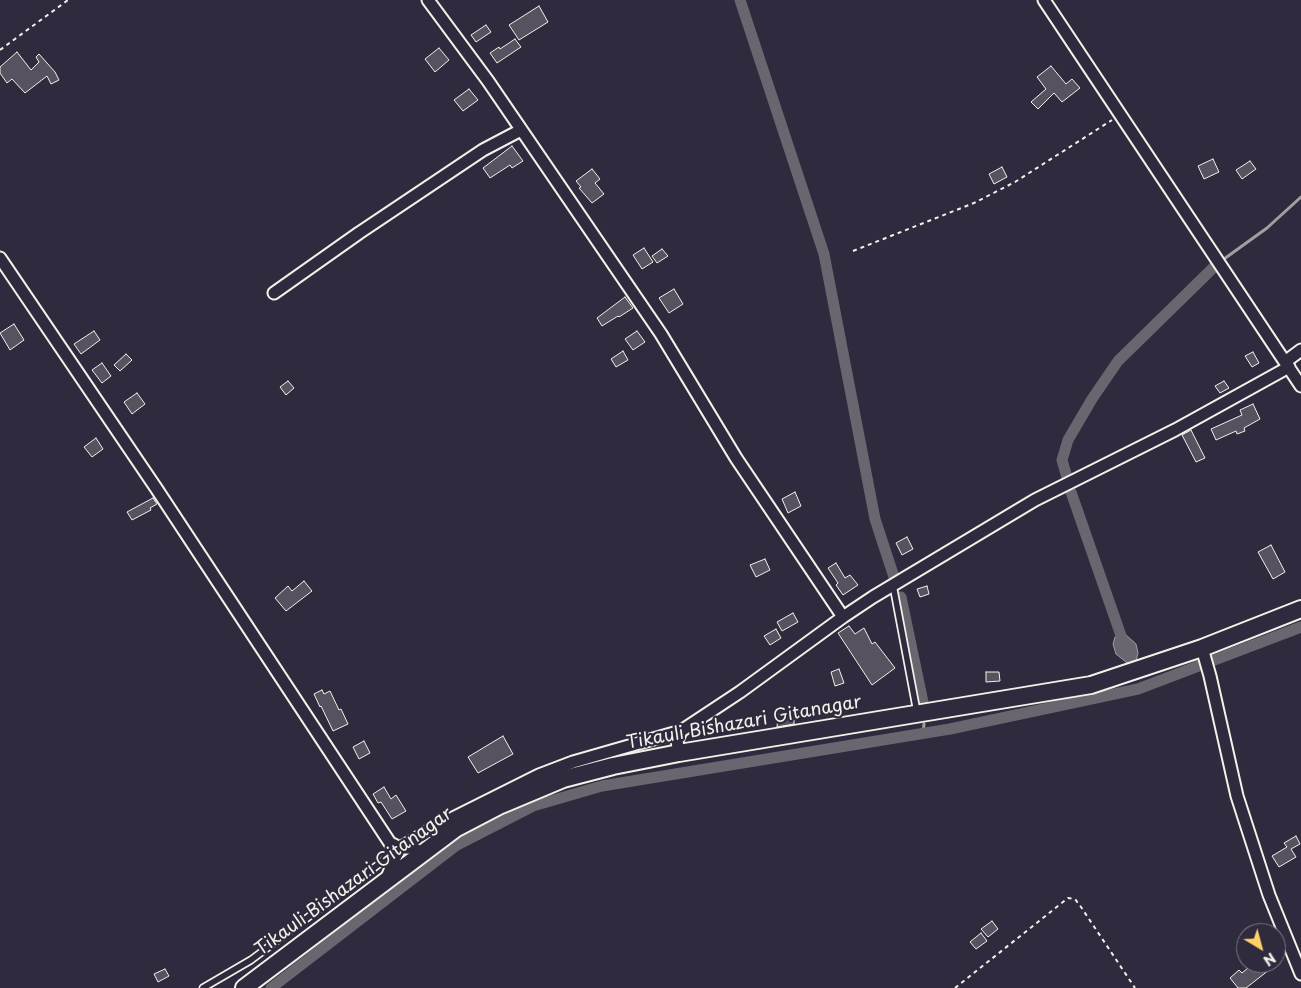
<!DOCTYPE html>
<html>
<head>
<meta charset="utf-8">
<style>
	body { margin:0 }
	#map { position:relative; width:1301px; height:988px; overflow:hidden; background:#2f2a3d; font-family:"Playpen Sans",sans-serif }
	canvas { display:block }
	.north { position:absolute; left:1236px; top:923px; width:50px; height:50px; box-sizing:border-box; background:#2f2a3d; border:1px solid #7e7a81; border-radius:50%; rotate:143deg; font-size:14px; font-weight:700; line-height:20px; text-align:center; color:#f4f1e8 }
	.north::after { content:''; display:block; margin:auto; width:18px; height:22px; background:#ffd166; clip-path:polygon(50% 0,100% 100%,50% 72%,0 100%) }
</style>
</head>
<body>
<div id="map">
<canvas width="1301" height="988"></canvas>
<div class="north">N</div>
</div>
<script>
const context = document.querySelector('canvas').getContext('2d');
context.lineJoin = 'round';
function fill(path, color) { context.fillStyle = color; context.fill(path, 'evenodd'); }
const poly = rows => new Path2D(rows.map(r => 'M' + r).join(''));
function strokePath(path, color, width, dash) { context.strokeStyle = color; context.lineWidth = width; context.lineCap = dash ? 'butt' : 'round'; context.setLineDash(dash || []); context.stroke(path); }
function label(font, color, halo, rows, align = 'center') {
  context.font = font + ' "Playpen Sans",sans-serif'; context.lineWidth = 4.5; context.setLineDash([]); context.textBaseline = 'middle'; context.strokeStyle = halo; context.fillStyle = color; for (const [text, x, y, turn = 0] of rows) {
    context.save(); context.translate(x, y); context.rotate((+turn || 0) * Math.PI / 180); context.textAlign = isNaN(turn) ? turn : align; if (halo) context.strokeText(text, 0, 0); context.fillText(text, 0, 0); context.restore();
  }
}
const water = poly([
	[1126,635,1136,644,1138,653,1135,665,1131,666,1116,654,1113,644,1115,637,1126,635]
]);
fill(water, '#6a6670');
strokePath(water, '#a19ea0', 1);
strokePath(poly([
	[1224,259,1267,228,1301,197],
	[923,734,924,724]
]), '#a19ea0', 3);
strokePath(poly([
	[740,0,824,254,875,519,894,577],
	[1068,481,1062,460,1068,440,1092,399,1118,361,1214,267],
	[1071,492,1126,650],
	[901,597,924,707],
	[271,988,457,845,533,806,602,786,950,729,1138,689,1301,627]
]), '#6a6670', 11);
const building = poly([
	[539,6,548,22,519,40,509,25,539,6],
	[486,25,491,32,476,42,471,35,486,25],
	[515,39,521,47,497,63,490,53,499,47,500,49,515,39],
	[439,48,449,60,435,72,425,59,439,48],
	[17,52,31,70,39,62,36,57,39,54,55,72,59,80,51,84,47,76,25,93,12,79,7,83,0,73,0,67,17,52],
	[1051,66,1066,84,1072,79,1080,88,1062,102,1054,93,1038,109,1031,102,1046,89,1037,77,1051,66],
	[469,89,478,100,463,111,454,100,469,89],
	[512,146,523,161,512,168,510,165,490,178,483,168,512,146],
	[1213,159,1219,172,1204,179,1198,166,1213,159],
	[1250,161,1256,169,1242,179,1236,170,1250,161],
	[1002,167,1007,177,994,184,989,174,1002,167],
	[592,169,600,179,595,183,604,194,592,203,579,188,581,187,576,181,592,169],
	[644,248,653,262,642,269,633,255,644,248],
	[662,249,668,256,657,263,652,256,662,249],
	[674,289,683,304,669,313,659,298,674,289],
	[625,297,633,308,619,317,618,316,602,326,597,318,625,297],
	[14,324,24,340,10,350,0,333,14,324],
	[94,331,100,340,81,354,74,344,94,331],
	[637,331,645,342,633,350,625,339,637,331],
	[623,351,628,360,616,367,611,359,623,351],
	[1253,352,1259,363,1252,367,1245,356,1253,352],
	[126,354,132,360,120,371,114,365,126,354],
	[102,363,111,376,102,383,92,370,102,363],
	[288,381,294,388,286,395,280,387,288,381],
	[1224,381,1229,388,1220,393,1215,386,1224,381],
	[137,393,145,404,132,414,124,402,137,393],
	[1253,404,1260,419,1244,428,1245,431,1237,434,1236,431,1216,440,1211,429,1242,415,1240,410,1253,404],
	[1191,430,1205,458,1196,462,1182,435,1191,430],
	[96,438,103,449,92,457,84,447,96,438],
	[795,492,801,506,788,513,782,499,795,492],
	[153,498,157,504,150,508,151,510,132,520,127,512,153,498],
	[907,537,913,549,902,555,896,543,907,537],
	[1271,545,1285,572,1273,579,1258,552,1271,545],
	[765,559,770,570,756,577,750,565,765,559],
	[836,563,845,578,850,575,858,585,843,595,836,585,838,583,828,568,836,563],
	[304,581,312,591,286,611,275,598,288,586,292,591,304,581],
	[927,586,929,594,920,597,917,589,927,586],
	[793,613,798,622,782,631,777,622,793,613],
	[849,626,855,634,864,628,872,644,875,642,895,668,872,685,838,633,849,626],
	[776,629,781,638,770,645,764,636,776,629],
	[839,669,844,683,835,686,831,672,839,669],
	[986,672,999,672,1000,681,986,682,986,672],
	[322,690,324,694,330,691,339,710,341,709,348,724,333,731,321,706,320,707,314,694,322,690],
	[778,714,794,715,794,724,777,727,778,714],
	[503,736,513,754,478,773,468,757,503,736],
	[364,741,370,753,359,759,353,747,364,741],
	[384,787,391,799,396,795,406,811,392,819,381,802,378,803,373,794,384,787],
	[1296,836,1300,844,1291,849,1296,857,1279,867,1272,856,1287,847,1284,843,1296,836],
	[992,921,998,929,988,937,981,929,992,921],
	[981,933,987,941,976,949,970,942,981,933],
	[1254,963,1263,963,1269,970,1246,988,1238,988,1230,978,1239,970,1242,973,1254,963],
	[165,969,169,976,158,982,154,974,165,969]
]);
fill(building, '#56525f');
strokePath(building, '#f4f1e8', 1);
const lane = poly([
	[893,585,917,712],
	[203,988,251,960,395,852]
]);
const street = poly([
	[428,0,488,81,661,334,736,458,843,617,740,692,681,731,677,741,679,753],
	[1044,0,1285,362,1301,350],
	[0,258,156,488,390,843,400,848,414,848,421,853],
	[274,293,359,233,483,150,521,130],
	[1285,362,1301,386],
	[843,617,873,597,1035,500,1175,430,1289,367],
	[1202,648,1210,676,1237,796,1269,895,1301,974],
	[386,880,395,858,400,848,439,825,539,775,573,762,681,731]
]);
const secondary = poly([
	[244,988,455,829,501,805,563,779,613,766,679,753,1091,685,1202,648,1301,609]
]);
strokePath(lane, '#f4f1e8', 9);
strokePath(street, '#f4f1e8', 15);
strokePath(secondary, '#f4f1e8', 20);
strokePath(poly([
	[0,50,68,0],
	[853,251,974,203,1015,182,1112,120],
	[955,988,1068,898,1075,899,1081,907,1135,988]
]), '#f4f1e8', 2, [4, 4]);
strokePath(lane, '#2f2a3d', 5.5);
strokePath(street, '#2f2a3d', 11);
strokePath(secondary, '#2f2a3d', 16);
label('18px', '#f4f1e8', '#2f2a3d', [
	["Tikauli Bishazari Gitanagar",744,723,-10],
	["Tikauli Bishazari Gitanagar",354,882,-36]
]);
</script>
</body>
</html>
